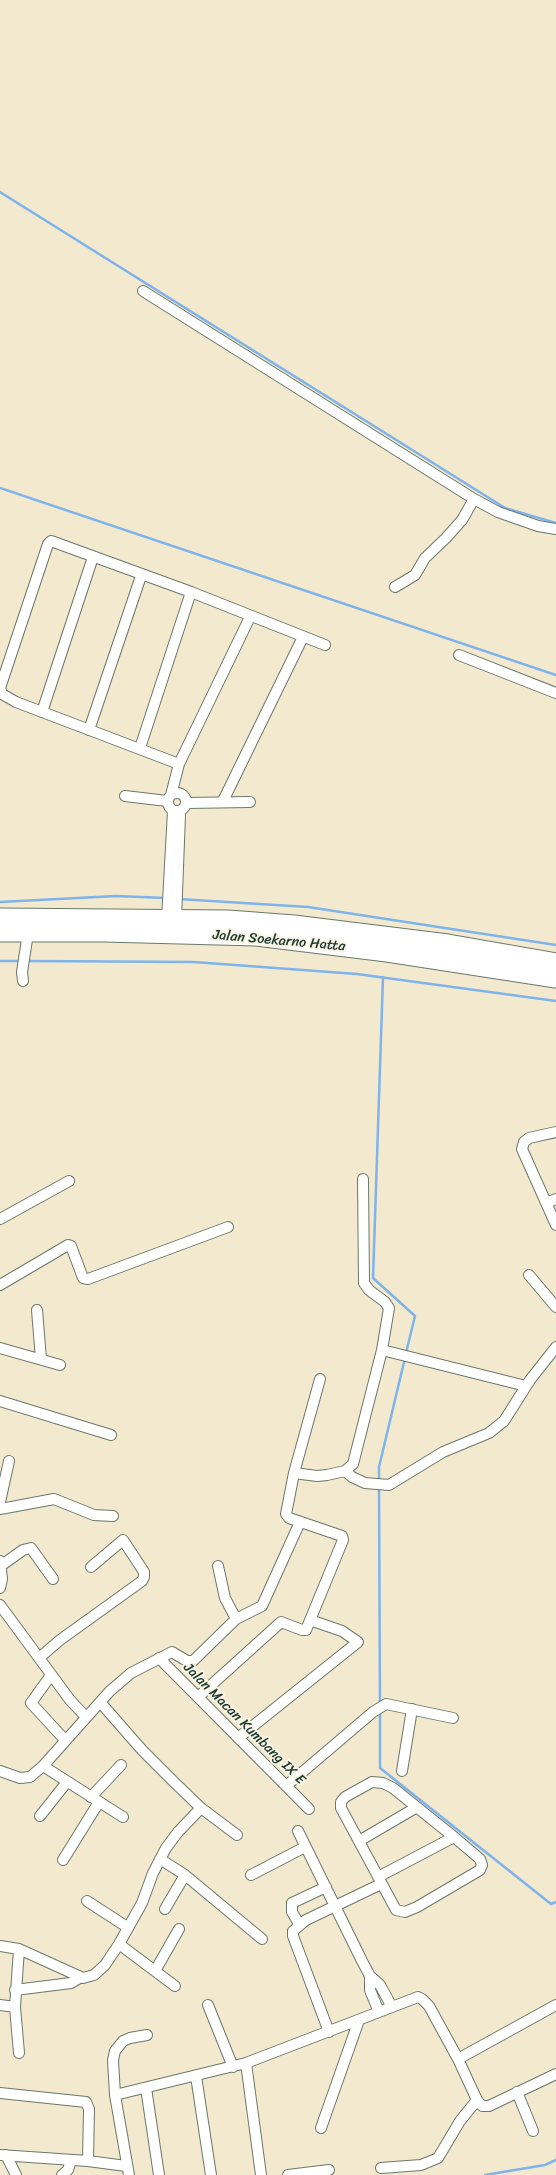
<!DOCTYPE html>
<html>
<head>
<meta charset="utf-8">
<style>
	body { margin:0 }
	canvas { display:block; background:#f2e9ce }
</style>
</head>
<body>
<canvas width="556" height="2175"></canvas>
<script>
const context = document.querySelector('canvas').getContext('2d');
context.lineJoin = 'round';
const poly = rows => new Path2D(rows.map(r => 'M' + r).join(''));
function strokePath(path, color, width, dash) { context.strokeStyle = color; context.lineWidth = width; context.lineCap = dash ? 'butt' : 'round'; context.setLineDash(dash || []); context.stroke(path); }
function label(font, color, halo, rows, align = 'center') {
  context.font = font + ' Sriracha,sans-serif'; context.lineWidth = 4; context.setLineDash([]); context.textBaseline = 'middle'; context.strokeStyle = halo; context.fillStyle = color; for (const [text, x, y, turn = 0] of rows) {
    context.save(); context.translate(x, y); context.rotate((+turn || 0) * Math.PI / 180); context.textAlign = isNaN(turn) ? turn : align; if (halo) context.strokeText(text, 0, 0); context.fillText(text, 0, 0); context.restore();
  }
}
strokePath(poly([
	[0,192,505,508,556,523],
	[0,488,556,675],
	[179,899,308,907,556,945],
	[0,902,116,896,166,898],
	[0,961,22,961],
	[27,961,194,962,357,974,556,1001],
	[383,977,373,1278,415,1316,406,1353],
	[379,1482,379,1467,405,1358],
	[379,1488,380,1705],
	[380,1710,380,1768,551,1904,556,1902],
	[485,2175,545,2165,556,2160]
]), '#7eb3ec', 2.5);
const street = poly([
	[143,291,474,499,498,512,538,526,556,529],
	[395,587,415,575,425,558,446,538,462,520,474,499],
	[459,655,556,693],
	[0,688,48,544,51,541,191,592,325,645],
	[0,688,2,694,16,702,179,764],
	[42,712,93,557],
	[89,730,141,576],
	[140,748,191,592],
	'168 802a9 9 0 1 1 18 0a9 9 0 1 1-18 0Z',
	[171,795,179,764,250,617],
	[125,796,167,801],
	[223,801,303,637],
	[186,803,250,802],
	[167,919,173,811],
	[176,919,180,815],
	[23,981,22,972,28,933],
	[556,1132,529,1138,524,1142,522,1149,556,1225],
	[546,1203,556,1199],
	[0,1219,69,1181],
	[529,1275,556,1307],
	[0,1285,68,1245,71,1246,83,1278,88,1279,228,1227],
	[37,1310,41,1359],
	[0,1348,60,1365],
	[382,1350,526,1386],
	[0,1401,111,1435],
	[345,1471,352,1477,365,1483,389,1485,443,1452,489,1433,504,1421,530,1380,556,1347],
	[294,1473,317,1476,327,1475,345,1471,353,1464,382,1350,389,1308,385,1302,369,1290,364,1283,363,1179],
	[0,1502,9,1461],
	[0,1509,54,1499,94,1515,113,1516],
	[2,1565,23,1550,31,1548,53,1579],
	[218,1566,225,1598,236,1619],
	[0,1588,2,1579,0,1561],
	[0,1605,70,1700,85,1716],
	[39,1658,60,1640,142,1581,144,1577,144,1572,123,1540,91,1567],
	[159,1658,309,1809],
	[51,1675,31,1703,65,1740],
	[198,1697,281,1622,302,1630,306,1630,343,1540,342,1536,289,1518,286,1514,294,1473,320,1379],
	[100,1702,142,1750,175,1783,201,1808,237,1835],
	[238,1738,358,1642,342,1631,310,1620],
	[43,1766,123,1817],
	[0,1771,20,1778,30,1777,43,1766,110,1691,131,1673,172,1652,187,1661,193,1661,236,1619,262,1606,300,1522],
	[402,1771,412,1709],
	[372,1782,383,1783,393,1788,454,1837,480,1859,482,1865,480,1870,417,1907,405,1912,396,1910,341,1808,341,1802,345,1797,372,1782],
	[286,1786,373,1712,386,1704,453,1718],
	[91,1797,121,1765],
	[40,1816,67,1782],
	[298,1831,362,1961,370,1976,380,1985,392,2007],
	[359,1841,417,1807],
	[160,1859,185,1875,262,1939],
	[63,1860,99,1802],
	[251,1875,305,1847],
	[378,1877,454,1837],
	[87,1901,127,1927],
	[165,1909,185,1875],
	[299,1924,292,1912,292,1903,326,1887],
	[119,1944,175,1986],
	[0,1946,19,1949,83,1978,94,1975,105,1965,119,1944,142,1903,153,1873,166,1848,178,1832,201,1808],
	[19,1949,15,2007,19,2053],
	[155,1971,179,1929],
	[370,1976,370,1990,379,2012],
	[15,1990,71,1983,81,1977],
	[0,2005,15,2007],
	[208,2005,233,2067],
	[329,2032,293,1936,293,1931,306,1920,381,1884],
	[458,2059,556,2005],
	[246,2063,261,2175],
	[196,2076,211,2175],
	[146,2088,159,2175],
	[517,2092,533,2131],
	[0,2093,86,2102,89,2109,88,2161],
	[115,2095,246,2063,418,1997,422,1999,429,2006,458,2059,477,2100,482,2106,489,2106,556,2074],
	[321,2128,359,2020],
	[0,2155,88,2161,126,2166],
	[6,2155,16,2175],
	[381,2168,421,2165,438,2158,460,2121,477,2100],
	[62,2175,68,2170,71,2160],
	[129,2175,115,2095,113,2060,115,2051,123,2041,130,2038,147,2035],
	[288,2175,329,2170]
]);
const highway = poly([
	[0,918,228,920,294,925,448,944,556,963],
	[0,932,104,932,256,936,387,952,556,978]
]);
strokePath(street, '#69796a', 12);
strokePath(highway, '#69796a', 21);
strokePath(street, '#fff', 10);
strokePath(highway, '#fff', 19);
label('14px', '#1f3d34', '#fcf5e5', [
	["Jalan Soekarno Hatta",279,941,5],
	["Jalan Macan Kumbang IX E",244,1724,45]
]);
</script>
</body>
</html>
